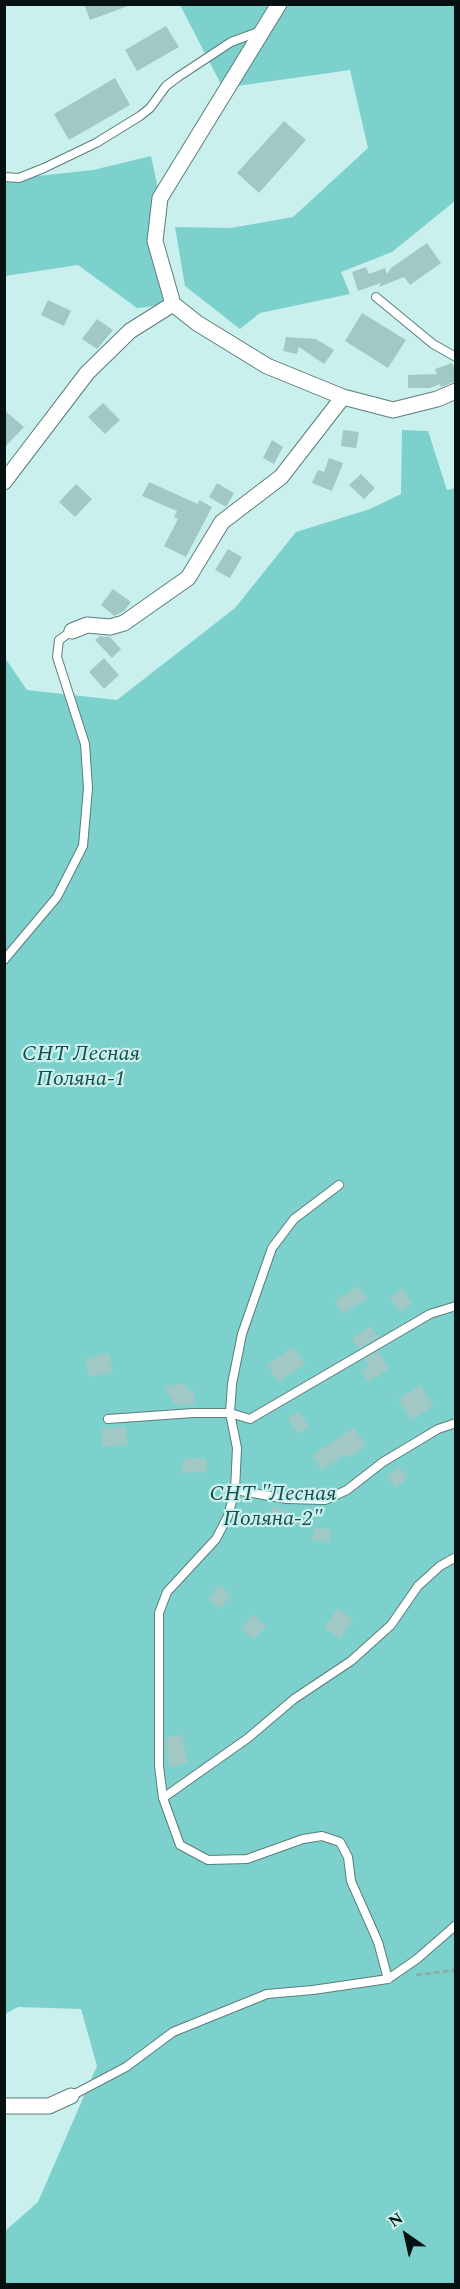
<!DOCTYPE html>
<html>
<head>
<meta charset="utf-8">
<style>
	body { margin:0 }
	#map { position:relative; width:460px; height:2289px; overflow:hidden; background:#c9f0ed; font-family:Spectral,serif }
	canvas { display:block }
	.frame { position:absolute; inset:0; border:6px solid #051211; pointer-events:none }
	.north { position:absolute; left:376px; top:2205px; width:60px; height:60px; -webkit-text-stroke:4px #c9f0ed; paint-order:stroke; rotate:326deg; font-size:16px; font-weight:700; line-height:24px; text-align:center; color:#051211 }
	.north::after { content:''; display:block; margin:auto; width:21px; height:27px; background:#051211; clip-path:polygon(50% 0,100% 100%,50% 72%,0 100%) }
</style>
</head>
<body>
<div id="map">
<canvas width="460" height="2289"></canvas>
<div class="frame"></div>
<div class="north">N</div>
</div>
<script>
const context = document.querySelector('canvas').getContext('2d');
context.lineJoin = 'round';
function fill(path, color) { context.fillStyle = color; context.fill(path, 'evenodd'); }
const poly = rows => new Path2D(rows.map(r => 'M' + r).join(''));
function strokePath(path, color, width, dash) { context.strokeStyle = color; context.lineWidth = width; context.lineCap = dash ? 'butt' : 'round'; context.setLineDash(dash || []); context.stroke(path); }
function label(font, color, halo, rows, align = 'center') {
  context.font = font + ' Spectral,serif'; context.lineWidth = 4.5; context.setLineDash([]); context.textBaseline = 'middle'; context.strokeStyle = halo; context.fillStyle = color; for (const [text, x, y, turn = 0] of rows) {
    context.save(); context.translate(x, y); context.rotate((+turn || 0) * Math.PI / 180); context.textAlign = isNaN(turn) ? turn : align; if (halo) context.strokeText(text, 0, 0); context.fillText(text, 0, 0); context.restore();
  }
}
fill(poly([
	[180,5,455,5,455,201,392,252,341,272,350,294,260,313,240,329,185,286,175,227,231,228,293,217,368,148,350,70,223,88],
	[151,156,160,198,155,242,173,304,137,308,78,265,5,276,4,176,19,178,93,170],
	[402,430,428,431,447,490,456,488,455,2284,5,2284,5,2231,38,2202,97,2066,81,2009,18,2007,5,2014,5,658,27,690,117,700,235,608,296,532,370,509,401,494]
]), '#7dd1cc');
fill(poly([
	[84,4,128,4,128,6,90,20],
	[166,26,179,47,137,71,125,50],
	[115,78,130,105,69,140,54,114],
	[284,121,306,140,259,193,237,173],
	[427,243,441,263,410,285,404,277,379,287,381,283,358,291,352,272,366,267,369,274,385,268,387,274,391,268],
	[48,300,71,311,64,326,41,315],
	[362,313,406,340,388,368,345,341],
	[97,319,113,330,97,349,82,339],
	[285,337,316,339,334,350,324,364,299,347,297,354,283,351,286,338],
	[452,363,456,373,456,381,441,387,440,384,430,388,408,388,408,375,437,374,435,369],
	[103,403,120,420,105,434,88,417],
	[4,410,24,427,4,448],
	[343,430,359,432,356,448,341,446],
	[272,440,283,447,274,464,263,458],
	[329,458,343,463,332,491,312,483,318,470,324,472],
	[361,474,375,488,364,499,349,485],
	[149,482,198,504,199,500,212,507,186,557,164,546,178,519,174,517,177,511,142,496],
	[217,483,234,493,226,507,209,497],
	[76,484,92,499,75,517,59,502],
	[228,549,242,557,230,578,215,570],
	[113,589,131,602,124,611,114,616,101,605],
	[100,636,110,637,121,649,112,658,95,640],
	[104,658,119,675,104,689,89,672],
	[359,1286,367,1299,343,1314,335,1301],
	[403,1289,412,1304,400,1312,390,1297],
	[371,1326,378,1337,359,1349,352,1338],
	[294,1347,305,1364,278,1382,267,1364],
	[378,1351,389,1369,368,1382,361,1371,369,1366,365,1359],
	[108,1353,113,1371,90,1377,85,1359],
	[185,1384,189,1391,194,1390,194,1404,175,1405,164,1386],
	[420,1385,433,1406,411,1420,398,1399],
	[299,1411,309,1427,298,1434,288,1418],
	[126,1427,127,1445,102,1446,102,1428],
	[354,1428,366,1446,349,1457,347,1454,321,1470,312,1455],
	[206,1458,207,1472,183,1473,183,1459],
	[399,1467,408,1478,396,1488,387,1477],
	[273,1506,288,1513,282,1526,267,1519],
	[314,1528,331,1529,330,1542,313,1540],
	[219,1585,231,1595,220,1609,208,1599],
	[337,1609,353,1619,340,1639,324,1628],
	[253,1615,266,1626,254,1640,241,1629],
	[182,1735,188,1763,169,1767,165,1738]
]), '#a2c8c6');
const service = poly([
	[4,177,19,178,44,168,96,143,140,116,150,108,166,86,178,77,231,42,261,31],
	[376,297,433,344,456,357],
	[4,960,57,897,83,846,88,788,85,744,57,657,59,640,72,631],
	[456,1306,430,1314,250,1419,230,1413,237,1448,235,1490,228,1516,216,1539,167,1592,159,1613,159,1766,163,1798,180,1845,208,1860,247,1859,303,1839,322,1836,340,1842,348,1857,351,1881,378,1942,388,1979,417,1959,456,1925],
	[108,1419,193,1413,230,1413,232,1384,242,1334,272,1248,294,1219,339,1185],
	[235,1490,287,1499,325,1500,347,1490,383,1462,438,1429,456,1423],
	[163,1798,248,1738,294,1699,351,1661,391,1625,418,1586,440,1566,456,1557],
	[71,2096,126,2067,173,2032,267,1994,313,1990,388,1979]
]);
const minor = poly([
	[279,4,160,198,155,241,173,304,197,323,267,366,343,397,393,410,437,399,456,391],
	[4,482,87,373,130,331,173,304],
	[72,631,87,625,110,627,124,623,188,578,222,522,281,477,343,397],
	[4,2106,49,2106,71,2096]
]);
strokePath(service, '#5a7e7b', 10);
strokePath(minor, '#5a7e7b', 17);
strokePath(poly([
	[416,1975,456,1970]
]), '#8dacaa', 3, [6, 3]);
strokePath(service, '#fff', 8);
strokePath(minor, '#fff', 15);
label('italic 22px', '#154e4c', '#c9f0ed', [
	["СНТ Лесная",81,1056],
	["Поляна-1",81,1081],
	["СНТ \"Лесная",273,1496],
	["Поляна-2\"",273,1521]
]);
</script>
</body>
</html>
